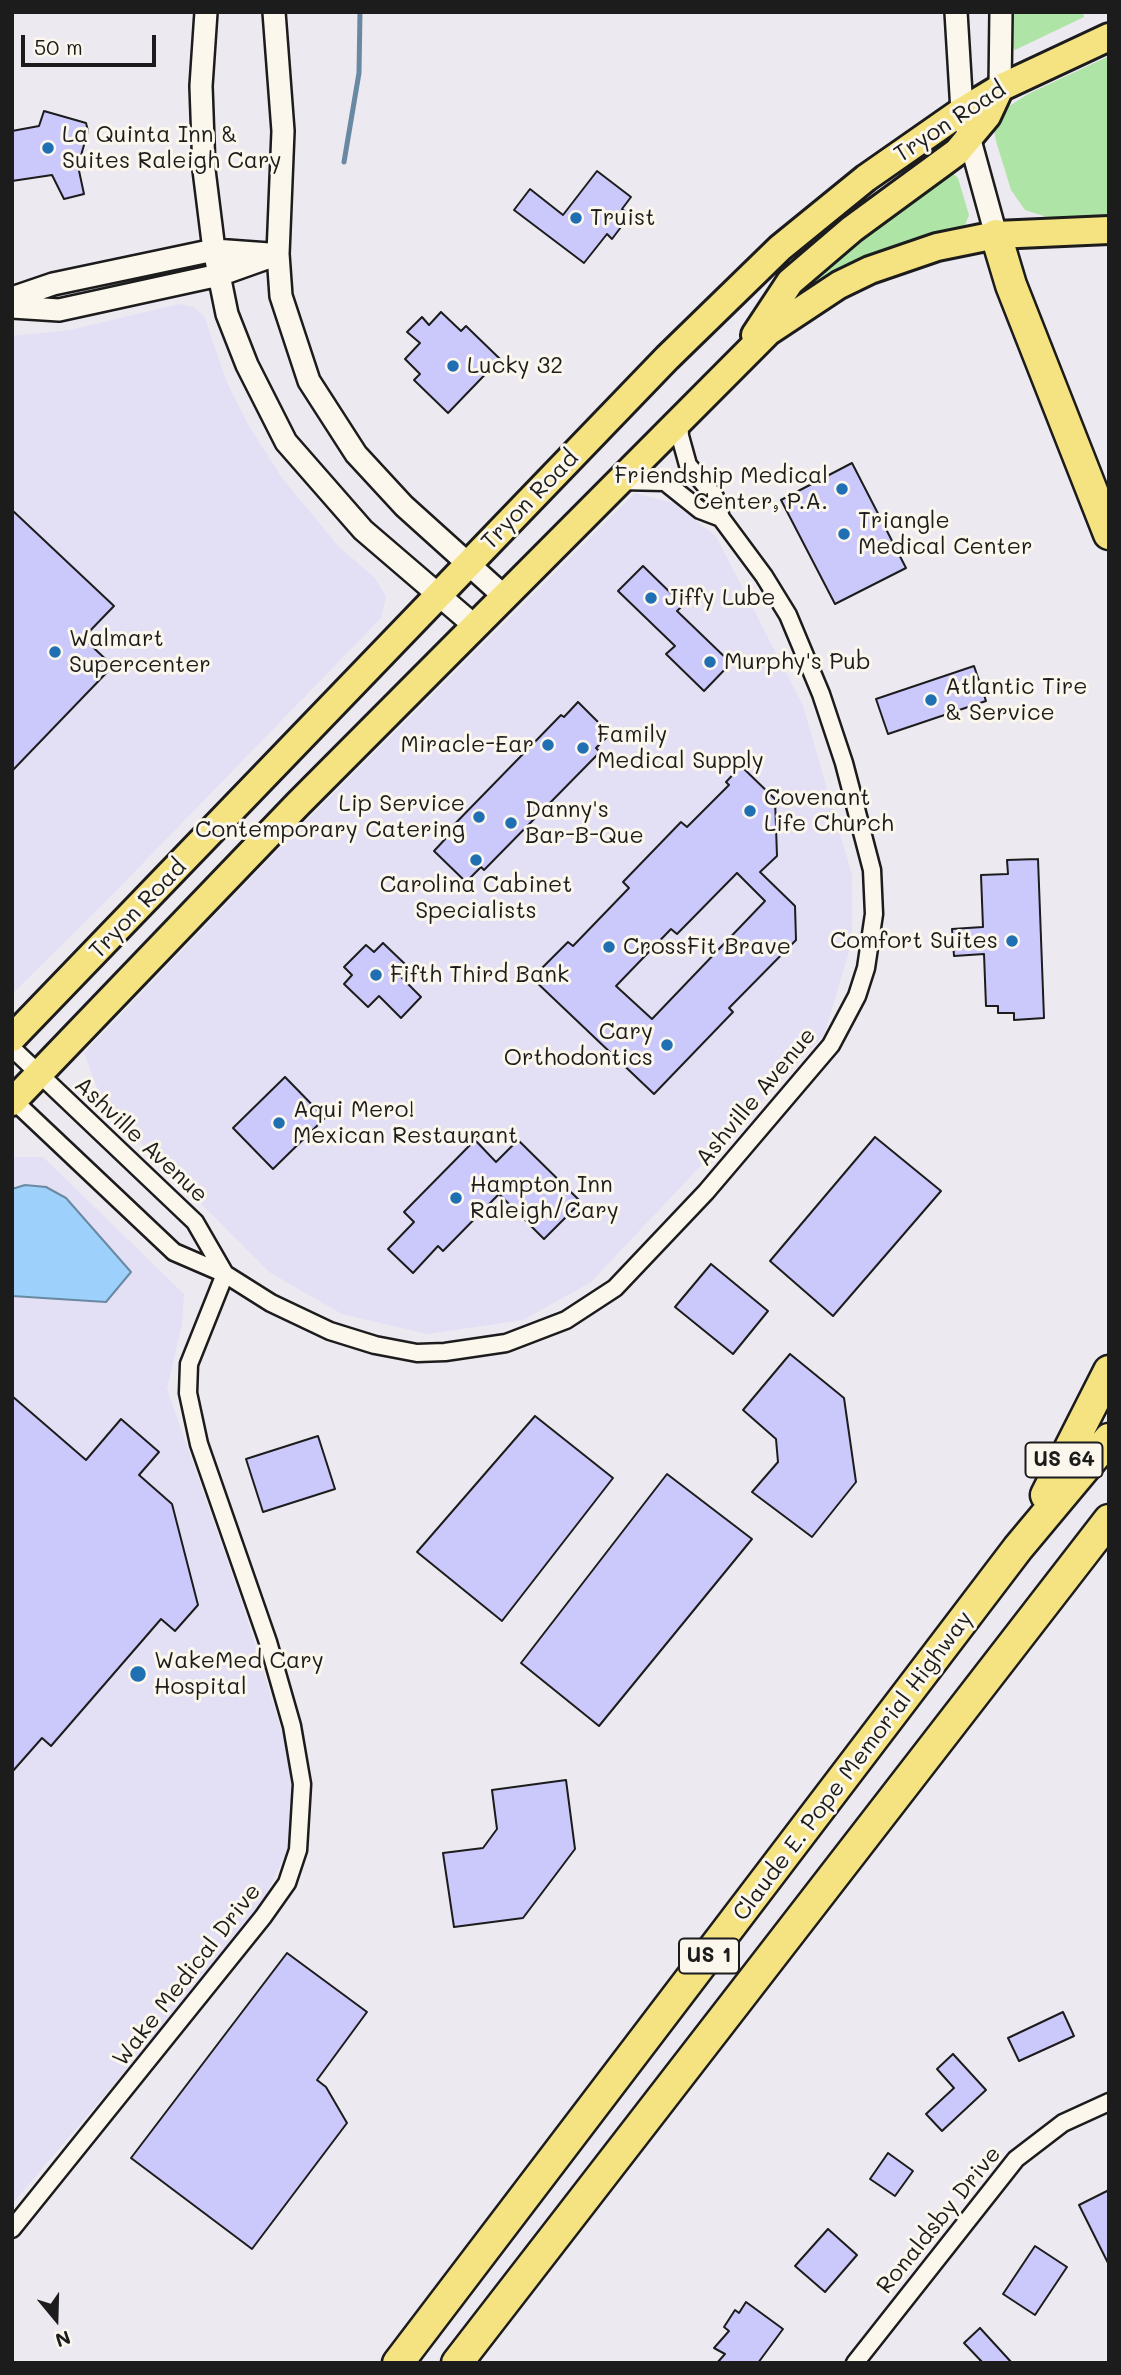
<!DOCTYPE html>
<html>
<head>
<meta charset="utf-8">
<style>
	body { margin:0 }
	#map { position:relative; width:1121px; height:2375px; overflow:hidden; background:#ede9f1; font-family:Mali,sans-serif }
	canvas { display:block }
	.frame { position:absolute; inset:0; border:14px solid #1c1c1c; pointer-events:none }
	.north { position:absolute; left:21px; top:2284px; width:70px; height:70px; -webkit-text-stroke:5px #fbf7ec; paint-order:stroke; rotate:161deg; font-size:19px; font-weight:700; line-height:28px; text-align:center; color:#1c1c1c }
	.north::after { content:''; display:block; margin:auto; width:24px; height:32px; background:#1c1c1c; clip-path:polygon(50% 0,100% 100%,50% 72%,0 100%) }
	.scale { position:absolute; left:21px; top:35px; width:135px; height:32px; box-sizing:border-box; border:4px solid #1c1c1c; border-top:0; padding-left:9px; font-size:21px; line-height:24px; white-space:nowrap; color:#1c1c1c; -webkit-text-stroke:5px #fbf7ec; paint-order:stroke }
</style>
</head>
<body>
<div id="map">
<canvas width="1121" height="2375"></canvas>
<div class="frame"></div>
<div class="north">N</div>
<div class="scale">50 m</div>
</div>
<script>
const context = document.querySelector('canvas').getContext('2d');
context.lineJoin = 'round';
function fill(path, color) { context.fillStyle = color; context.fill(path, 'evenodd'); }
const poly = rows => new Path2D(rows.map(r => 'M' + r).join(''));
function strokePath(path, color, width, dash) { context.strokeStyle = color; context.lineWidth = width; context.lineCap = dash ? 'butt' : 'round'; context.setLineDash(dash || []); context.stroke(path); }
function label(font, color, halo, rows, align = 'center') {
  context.font = font + ' Mali,sans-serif'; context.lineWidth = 6; context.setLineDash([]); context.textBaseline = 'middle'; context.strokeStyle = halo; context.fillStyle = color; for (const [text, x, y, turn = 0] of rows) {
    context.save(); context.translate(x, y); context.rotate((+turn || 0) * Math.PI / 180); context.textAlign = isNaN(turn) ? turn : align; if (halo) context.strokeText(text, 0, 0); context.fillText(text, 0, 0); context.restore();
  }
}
fill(poly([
	[179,304,194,307,204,316,227,383,249,426,282,478,339,547,375,578,386,597,381,618,112,895,12,994,12,336,70,330],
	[635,493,673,503,716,536,803,706,852,875,852,942,824,1035,591,1282,523,1320,427,1334,342,1314,269,1272,104,1106,84,1053,297,830],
	[12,1157,43,1157,184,1294,182,1324,167,1389,241,1600,287,1748,292,1795,291,1843,255,1918,12,2204]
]), '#e3dff4');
fill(poly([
	[1012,12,1083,12,1084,17,1015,50,1011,45],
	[1109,56,1109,219,1056,220,1025,210,1011,190,996,141,994,130,1003,110,1028,94],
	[952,172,958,178,969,215,965,225,871,255,799,291,833,259]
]), '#afe4a7');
const water = poly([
	[25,1185,46,1187,66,1198,131,1272,106,1302,12,1296,12,1189,25,1185]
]);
fill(water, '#9dd1fb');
strokePath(water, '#6989a2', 2);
strokePath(poly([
	[344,162,359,73,360,12]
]), '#6989a2', 5);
const building = poly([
	[44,111,86,123,88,131,78,166,84,194,64,199,52,175,12,181,12,131,39,126,44,111],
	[597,171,631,197,622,209,630,215,612,239,607,234,584,263,514,210,530,189,563,215,597,171],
	[441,312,461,331,466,326,500,359,448,413,414,380,420,374,405,359,420,343,407,332,422,317,429,325,441,312],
	[852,463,906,568,835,604,781,500,852,463],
	[12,510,114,606,83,638,113,666,12,771,12,510],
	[643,566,683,605,677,611,731,663,704,691,666,654,675,646,618,591,643,566],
	[974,666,986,701,888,734,876,699,974,666],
	[578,702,610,734,596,748,600,752,484,870,481,867,466,882,434,851,448,836,445,834,561,715,564,717,578,702],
	[741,766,775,799,777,856,760,872,795,906,796,940,729,1008,733,1012,654,1094,532,978,568,942,573,946,629,888,623,882,681,822,687,827,729,785,726,782,741,766],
	[737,873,765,901,652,1019,616,986,671,929,677,934,737,873],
	[1038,859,1044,1018,1014,1020,1014,1013,998,1013,998,1006,986,1006,984,954,954,956,952,929,983,927,981,875,1008,874,1007,860,1038,859],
	[383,943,407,966,399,975,421,997,401,1018,379,996,368,1007,344,984,352,975,344,967,366,945,374,952,383,943],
	[285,1077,325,1118,273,1169,233,1128,285,1077],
	[875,1137,941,1191,833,1316,770,1261,875,1137],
	[475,1140,496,1162,518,1140,581,1202,544,1239,499,1194,443,1251,438,1246,413,1273,388,1249,414,1222,404,1212,475,1140],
	[711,1264,768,1311,733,1354,675,1307,711,1264],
	[790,1354,844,1398,856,1482,812,1537,752,1492,778,1462,776,1439,743,1410,790,1354],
	[12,1396,86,1460,121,1419,159,1452,139,1475,172,1504,198,1605,175,1631,161,1619,51,1746,42,1738,12,1772,12,1396],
	[535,1416,613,1478,502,1621,417,1552,535,1416],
	[318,1436,335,1489,263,1512,246,1459,318,1436],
	[667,1474,752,1539,599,1726,521,1663,667,1474],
	[566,1780,575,1849,523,1918,454,1927,443,1853,483,1848,497,1829,492,1790,566,1780],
	[287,1953,367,2012,317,2080,326,2087,347,2123,252,2249,131,2158,287,1953],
	[1063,2012,1074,2036,1019,2061,1008,2038,1063,2012],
	[953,2054,986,2090,942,2131,926,2114,954,2088,937,2069,953,2054],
	[888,2153,913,2171,895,2196,870,2179,888,2153],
	[1109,2190,1109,2265,1079,2205,1109,2190],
	[828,2229,857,2255,825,2292,795,2266,828,2229],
	[1035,2246,1067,2267,1035,2315,1003,2294,1035,2246],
	[746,2302,783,2329,758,2363,717,2363,725,2354,714,2348,729,2331,724,2327,735,2310,739,2313,746,2302],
	[980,2328,1012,2363,983,2363,964,2343,980,2328]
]);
fill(building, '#cbc9fc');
strokePath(building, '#1c1c1c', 2);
const minor = poly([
	[620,481,665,482,700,510,721,518],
	[12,1048,195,1222,225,1274],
	[12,1099,174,1252,225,1274,271,1303,330,1331,375,1345,417,1353,445,1352,506,1343,566,1320,615,1288,706,1192,831,1045,857,996,866,968,874,914,872,870,844,763,821,694,788,615,764,576,721,518,715,497,688,465,680,436,679,420],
	[12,2229,263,1917,287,1883,298,1850,302,1784,292,1726,268,1642,199,1444,188,1393,189,1364,225,1274],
	[855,2363,1016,2159,1063,2123,1109,2102]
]);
const tertiary = poly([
	[206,12,201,86,204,170,214,250,227,314,247,365,286,442,363,530,476,627],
	[274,12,283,131,278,254,281,296,309,381,356,454,404,506,506,598],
	[956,12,962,111,996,235],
	[1000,88,1001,12],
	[12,298,53,284,214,250,269,254],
	[12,307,59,310,219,275,278,254]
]);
const primary = poly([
	[755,335,790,282,852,229,957,152,987,116,1000,88],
	[12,1038,667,358,780,248,866,178,962,111,1000,88,1109,37],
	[12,1102,298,804,768,332,839,285,870,270,937,247,996,235,1109,230]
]);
const motorway = poly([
	[996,235,1011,285,1109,534],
	[1046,1495,1109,1371],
	[398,2363,1018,1548,1109,1439],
	[457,2363,1109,1520]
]);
strokePath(minor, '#1c1c1c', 21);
strokePath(tertiary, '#1c1c1c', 26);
strokePath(primary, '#1c1c1c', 32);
strokePath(motorway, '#1c1c1c', 35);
strokePath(minor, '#fbf7ec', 16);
strokePath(tertiary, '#fbf7ec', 21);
strokePath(primary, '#f5e382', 26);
strokePath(motorway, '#f5e382', 30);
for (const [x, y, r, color] of [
	[48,148,7,"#1f6fb2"],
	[576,218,7,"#1f6fb2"],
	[453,366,7,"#1f6fb2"],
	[842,489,7,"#1f6fb2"],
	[844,534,7,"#1f6fb2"],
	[651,598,7,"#1f6fb2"],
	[55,652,7,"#1f6fb2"],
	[710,662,7,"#1f6fb2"],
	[931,700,7,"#1f6fb2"],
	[548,745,7,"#1f6fb2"],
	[583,748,7,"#1f6fb2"],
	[750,811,7,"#1f6fb2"],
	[479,817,7,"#1f6fb2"],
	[511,823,7,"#1f6fb2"],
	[476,860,7,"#1f6fb2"],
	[1012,941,7,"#1f6fb2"],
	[609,947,7,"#1f6fb2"],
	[376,975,7,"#1f6fb2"],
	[667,1045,7,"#1f6fb2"],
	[279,1123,7,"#1f6fb2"],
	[456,1198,7,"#1f6fb2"],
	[138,1674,9,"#1f6fb2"]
]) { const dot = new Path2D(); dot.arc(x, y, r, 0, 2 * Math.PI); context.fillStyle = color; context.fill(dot); strokePath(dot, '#fbf7ec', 2.5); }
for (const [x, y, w] of [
	[1064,1460,77],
	[709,1956,60]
]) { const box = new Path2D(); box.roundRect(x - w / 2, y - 17.5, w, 35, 5); context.fillStyle = '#fbf7ec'; context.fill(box); strokePath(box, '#1c1c1c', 2); }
label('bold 21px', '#1c1c1c', null, [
	["US 64",1064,1460],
	["US 1",709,1956]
]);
label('23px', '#1c1c1c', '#fbf7ec', [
	["Tryon Road",950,122,-33],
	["Tryon Road",530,500,-46],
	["Tryon Road",138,909,-46],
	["Ashville Avenue",756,1097,-50],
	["Ashville Avenue",141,1140,43],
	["Claude E. Pope Memorial Highway",853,1766,-53],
	["Wake Medical Drive",187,1975,-52],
	["Ronaldsby Drive",939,2220,-51]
]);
label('23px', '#1c1c1c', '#fbf7ec', [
	["La Quinta Inn &",62,135],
	["Suites Raleigh Cary",62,161],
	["Truist",590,218],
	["Lucky 32",467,366],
	["Friendship Medical",828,476,"right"],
	["Center, P.A.",828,502,"right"],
	["Triangle",858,521],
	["Medical Center",858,547],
	["Jiffy Lube",665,598],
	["Walmart",69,639],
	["Supercenter",69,665],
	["Murphy's Pub",724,662],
	["Atlantic Tire",945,687],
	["& Service",945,713],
	["Family",597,735],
	["Medical Supply",597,761],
	["Miracle-Ear",534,745,"right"],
	["Covenant",764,798],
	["Life Church",764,824],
	["Lip Service",465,804,"right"],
	["Contemporary Catering",465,830,"right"],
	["Danny's",525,810],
	["Bar-B-Que",525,836],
	["Carolina Cabinet",476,885,"center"],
	["Specialists",476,911,"center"],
	["Comfort Suites",998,941,"right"],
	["CrossFit Brave",623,947],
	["Fifth Third Bank",390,975],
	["Cary",653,1032,"right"],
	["Orthodontics",653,1058,"right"],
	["Aqui Mero!",293,1110],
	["Mexican Restaurant",293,1136],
	["Hampton Inn",470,1185],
	["Raleigh/Cary",470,1211],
	["WakeMed Cary",154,1661],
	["Hospital",154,1687]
], 'left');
</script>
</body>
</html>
